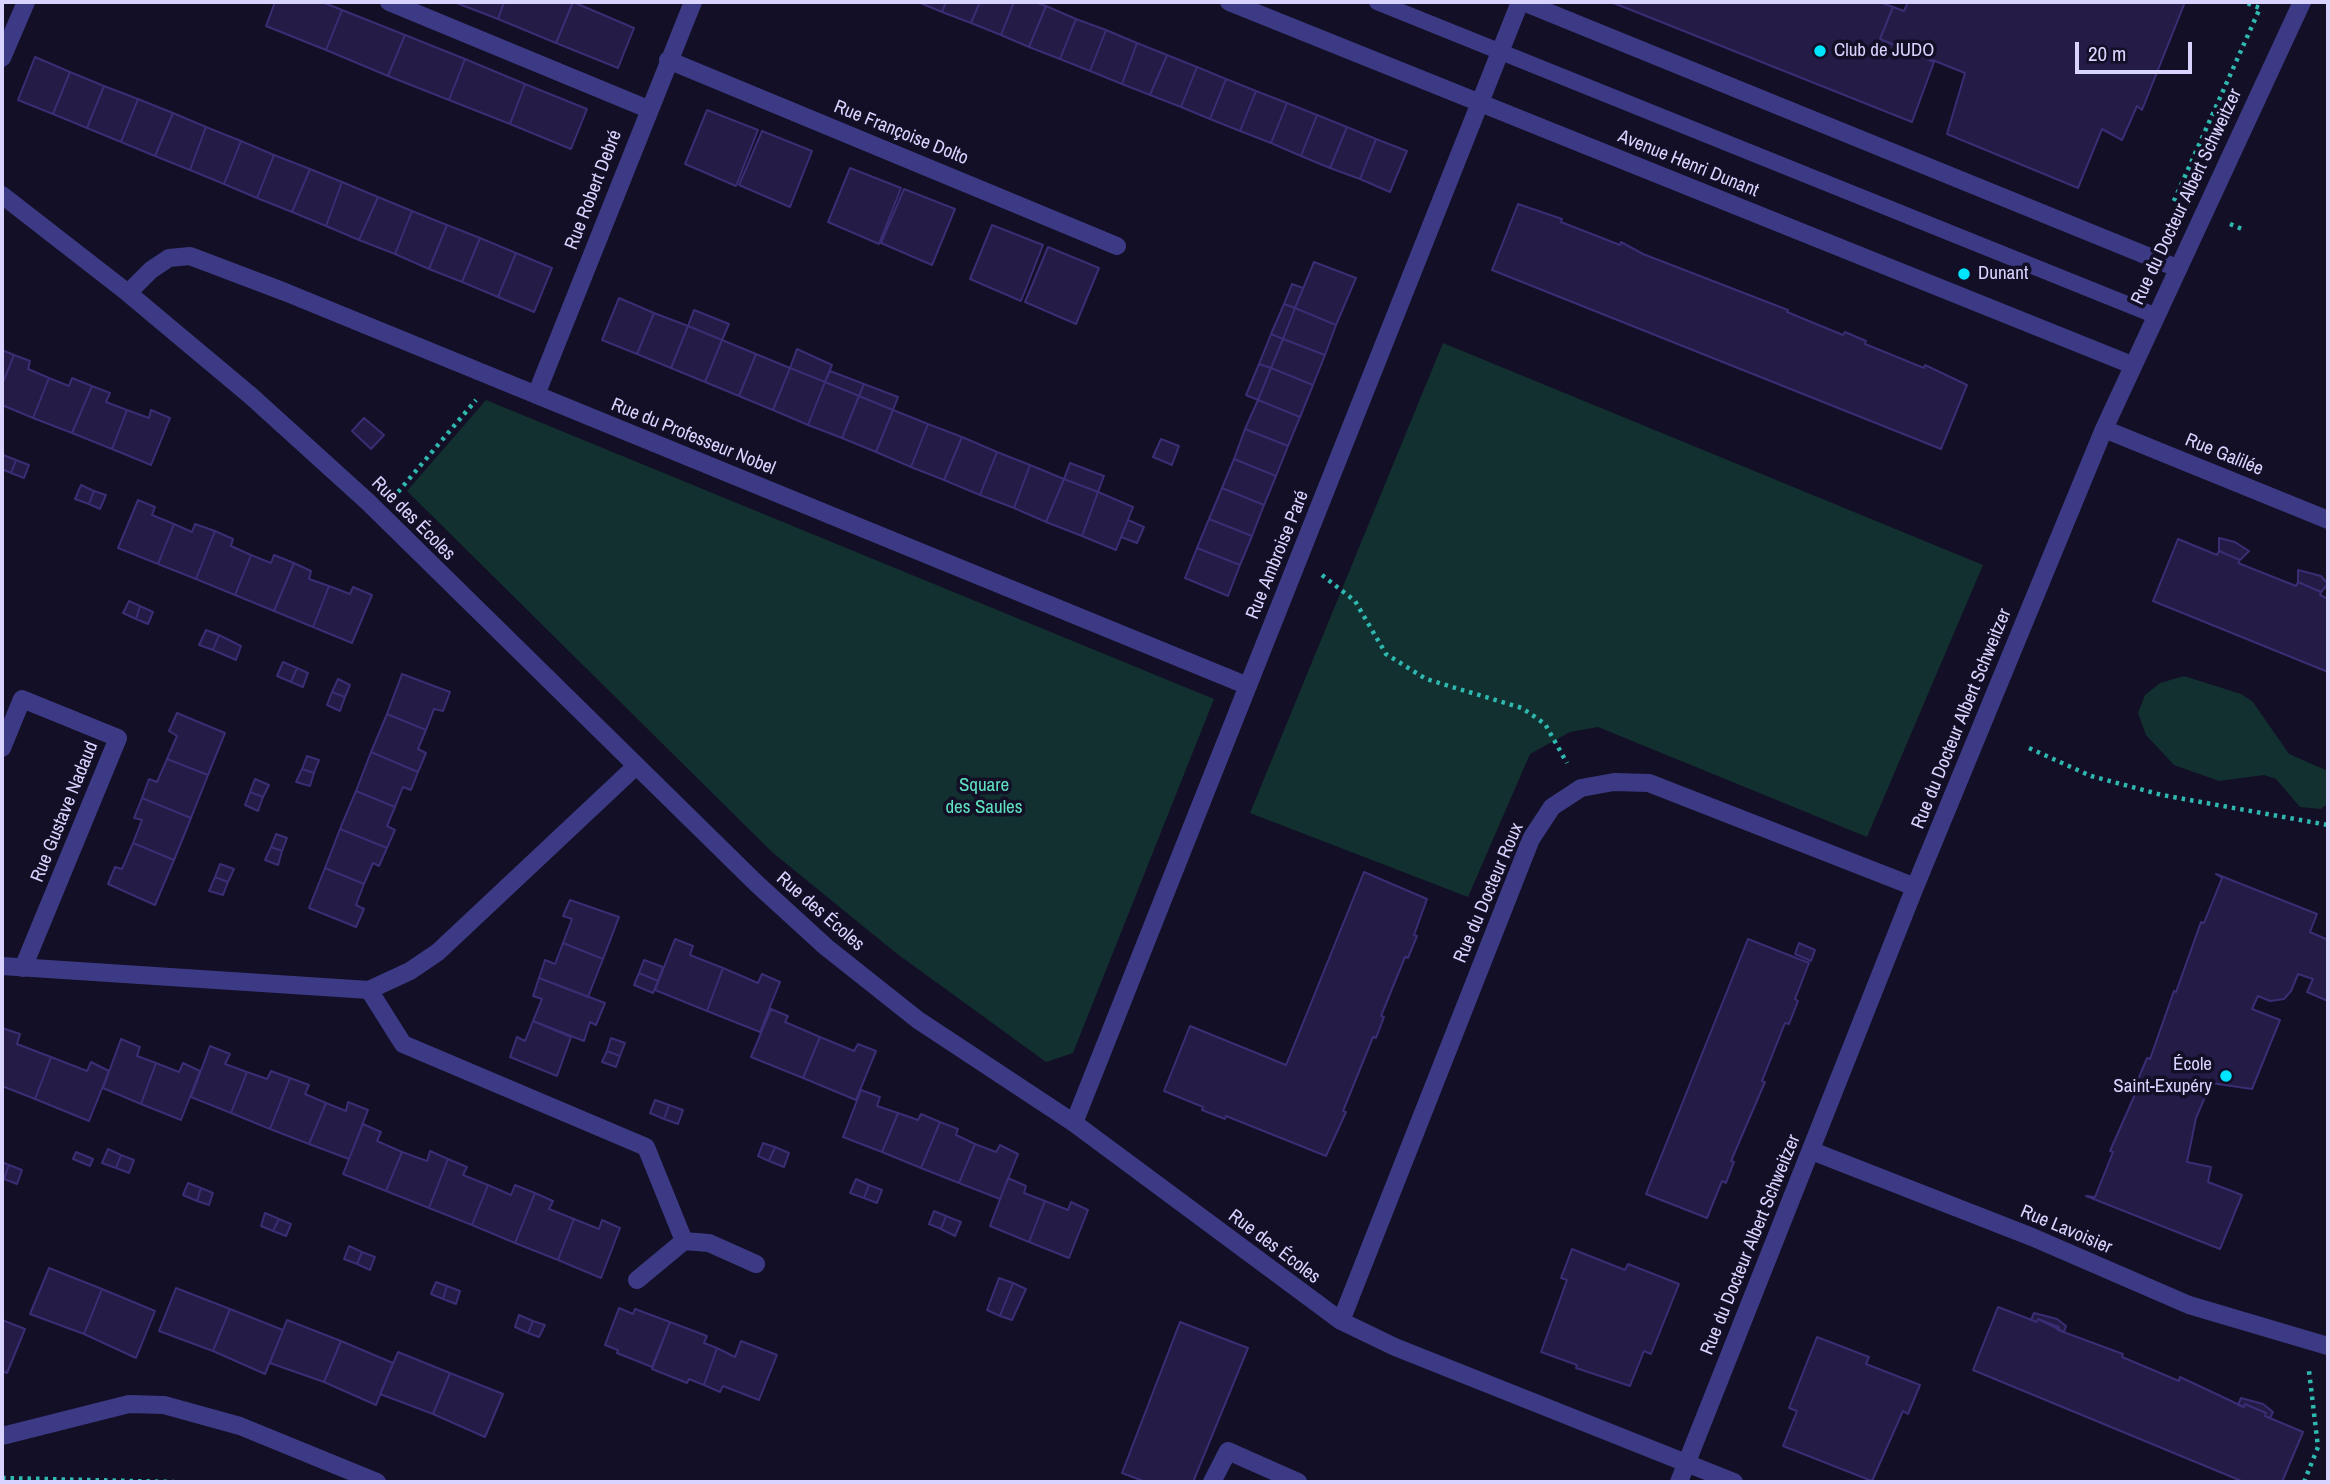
<!DOCTYPE html>
<html>
<head>
<meta charset="utf-8">
<style>
	body { margin:0 }
	#map { position:relative; width:2330px; height:1484px; overflow:hidden; background:#130f26; font-family:"Archivo Narrow",sans-serif }
	canvas { display:block }
	.frame { position:absolute; inset:0; border:4px solid #d9d4ff; pointer-events:none }
	.scale { position:absolute; left:2075px; top:42px; width:117px; height:32px; box-sizing:border-box; border:4px solid #d9d4ff; border-top:0; padding-left:9px; font-size:21px; line-height:24px; white-space:nowrap; color:#d9d4ff; -webkit-text-stroke:5px #130f26; paint-order:stroke }
</style>
</head>
<body>
<div id="map">
<canvas width="2330" height="1484"></canvas>
<div class="frame"></div>
<div class="scale">20 m</div>
</div>
<script>
const context = document.querySelector('canvas').getContext('2d');
context.lineJoin = 'round';
function fill(path, color) { context.fillStyle = color; context.fill(path, 'evenodd'); }
const poly = rows => new Path2D(rows.map(r => 'M' + r).join(''));
function strokePath(path, color, width, dash) { context.strokeStyle = color; context.lineWidth = width; context.lineCap = dash ? 'butt' : 'round'; context.setLineDash(dash || []); context.stroke(path); }
function label(font, color, halo, rows, align = 'center') {
  context.font = font + ' "Archivo Narrow",sans-serif'; context.lineWidth = 7; context.setLineDash([]); context.textBaseline = 'middle'; context.strokeStyle = halo; context.fillStyle = color; for (const [text, x, y, turn = 0] of rows) {
    context.save(); context.translate(x, y); context.rotate((+turn || 0) * Math.PI / 180); context.textAlign = isNaN(turn) ? turn : align; if (halo) context.strokeText(text, 0, 0); context.fillText(text, 0, 0); context.restore();
  }
}
fill(poly([
	[1443,343,1983,565,1867,837,1598,727,1570,732,1530,754,1468,897,1250,813],
	[486,400,1214,699,1073,1053,1046,1062,896,953,772,852,407,491],
	[2184,676,2241,694,2253,702,2289,754,2328,771,2328,803,2321,809,2300,807,2276,779,2264,775,2219,781,2174,765,2146,735,2138,713,2145,695,2160,683]
]), '#12302f');
const building = poly([
	[275,2,322,2,342,10,326,50,266,26,275,2],
	[454,2,504,2,498,19,454,2],
	[504,2,573,2,556,43,498,19,504,2],
	[573,2,634,28,618,68,556,43,573,2],
	[918,2,946,2,942,12,918,2],
	[946,2,980,2,971,23,942,12,946,2],
	[980,2,1014,2,1001,35,971,23,980,2],
	[1014,2,1035,2,1046,6,1029,47,1001,35,1014,2],
	[1611,2,1879,2,1893,7,1880,39,1934,62,1912,122,1611,2],
	[1908,2,2185,2,2142,110,2137,106,2122,140,2102,129,2078,188,1947,134,1965,73,1880,39,1893,7,1904,11,1908,2],
	[1046,6,1076,19,1060,59,1029,47,1046,6],
	[342,10,405,35,388,76,326,50,342,10],
	[1076,19,1106,30,1090,71,1060,59,1076,19],
	[1106,30,1137,43,1122,84,1090,71,1106,30],
	[405,35,465,59,449,100,388,76,405,35],
	[1137,43,1167,55,1150,95,1122,84,1137,43],
	[1167,55,1197,67,1181,107,1150,95,1167,55],
	[35,57,70,72,53,114,18,100,35,57],
	[465,59,525,84,510,124,449,100,465,59],
	[1197,67,1226,79,1210,119,1181,107,1197,67],
	[70,72,104,86,87,128,53,114,70,72],
	[1226,79,1256,91,1240,131,1210,119,1226,79],
	[525,84,587,109,571,149,510,124,525,84],
	[104,86,138,99,121,142,87,128,104,86],
	[1256,91,1287,103,1271,143,1240,131,1256,91],
	[138,99,173,113,155,156,121,142,138,99],
	[1287,103,1317,115,1301,156,1271,143,1287,103],
	[707,110,758,130,736,186,685,164,707,110],
	[173,113,206,127,190,170,155,156,173,113],
	[1317,115,1347,127,1330,168,1301,156,1317,115],
	[206,127,241,141,224,184,190,170,206,127],
	[1347,127,1376,139,1360,179,1330,168,1347,127],
	[762,131,812,151,790,207,739,185,762,131],
	[1376,139,1407,151,1390,192,1360,179,1376,139],
	[241,141,274,155,257,198,224,184,241,141],
	[274,155,310,169,292,212,257,198,274,155],
	[850,168,901,188,879,244,828,222,850,168],
	[310,169,342,182,326,226,292,212,310,169],
	[342,182,378,197,359,240,326,226,342,182],
	[904,189,955,209,932,265,881,243,904,189],
	[378,197,412,211,395,254,359,240,378,197],
	[1518,204,1562,219,1561,222,1620,245,1621,242,1643,254,1788,310,1787,312,1843,335,1845,332,1866,341,1865,344,1924,368,1925,365,1967,385,1941,449,1492,270,1518,204],
	[412,211,447,225,429,269,395,254,412,211],
	[447,225,480,238,462,282,429,269,447,225],
	[992,225,1043,245,1021,301,970,279,992,225],
	[480,238,516,253,498,297,462,282,480,238],
	[1048,247,1099,268,1076,324,1025,302,1048,247],
	[516,253,552,268,534,312,498,297,516,253],
	[1314,262,1356,278,1336,325,1295,308,1314,262],
	[1292,284,1303,288,1295,308,1284,304,1292,284],
	[619,298,654,313,637,354,602,340,619,298],
	[1284,304,1295,308,1283,339,1271,334,1284,304],
	[1295,308,1336,325,1325,355,1283,339,1295,308],
	[694,310,729,324,722,340,688,326,694,310],
	[654,313,688,326,671,368,637,354,654,313],
	[688,326,722,340,705,382,671,368,688,326],
	[1271,334,1283,339,1271,368,1259,364,1271,334],
	[1283,339,1325,355,1313,385,1271,368,1283,339],
	[722,340,756,354,739,396,705,382,722,340],
	[797,349,832,365,825,382,790,368,797,349],
	[2,350,14,355,2,385,2,350],
	[756,354,790,368,773,410,739,396,756,354],
	[14,355,30,361,28,369,49,378,33,418,2,405,2,385,14,355],
	[1259,364,1271,368,1258,400,1246,395,1259,364],
	[790,368,825,382,808,425,773,410,790,368],
	[1271,368,1313,385,1300,417,1258,400,1271,368],
	[830,371,864,384,859,396,825,382,830,371],
	[49,378,69,386,72,378,92,386,72,433,33,418,49,378],
	[825,382,859,396,842,438,808,425,825,382],
	[864,384,898,397,893,410,859,396,864,384],
	[92,386,110,393,106,402,127,410,112,449,72,433,92,386],
	[859,396,893,410,876,452,842,438,859,396],
	[1258,400,1300,417,1288,446,1245,429,1258,400],
	[127,410,149,418,151,410,170,418,151,465,112,449,127,410],
	[893,410,928,424,911,467,876,452,893,410],
	[364,418,384,435,371,449,352,431,364,418],
	[928,424,962,437,944,480,911,467,928,424],
	[1245,429,1288,446,1276,476,1234,459,1245,429],
	[962,437,997,452,980,495,944,480,962,437],
	[1161,439,1179,446,1172,465,1153,457,1161,439],
	[997,452,1030,465,1014,508,980,495,997,452],
	[3,455,16,460,11,473,2,469,3,455],
	[1234,459,1276,476,1264,505,1222,488,1234,459],
	[16,460,29,465,24,478,11,473,16,460],
	[1070,463,1104,476,1098,492,1064,479,1070,463],
	[1030,465,1064,479,1046,522,1014,508,1030,465],
	[1064,479,1098,492,1082,536,1046,522,1064,479],
	[81,485,94,491,89,504,75,499,81,485],
	[1222,488,1264,505,1252,536,1209,519,1222,488],
	[94,491,106,495,100,509,89,504,94,491],
	[1098,492,1133,507,1116,550,1082,536,1098,492],
	[138,500,155,507,152,515,174,524,158,564,118,548,138,500],
	[1209,519,1252,536,1240,565,1197,548,1209,519],
	[1128,520,1144,527,1137,543,1121,537,1128,520],
	[174,524,192,532,195,524,215,531,196,579,158,564,174,524],
	[215,531,233,539,231,546,251,555,235,595,196,579,215,531],
	[2219,538,2235,542,2249,551,2240,560,2219,551,2219,538],
	[2178,539,2217,555,2219,551,2240,560,2238,563,2296,586,2298,582,2321,592,2320,595,2328,599,2328,672,2153,601,2178,539],
	[1197,548,1240,565,1228,596,1185,578,1197,548],
	[251,555,271,563,274,555,294,563,274,611,235,595,251,555],
	[294,563,311,571,309,579,329,586,313,627,274,611,294,563],
	[2298,570,2321,576,2328,584,2321,592,2298,582,2298,570],
	[329,586,350,594,353,587,372,595,352,643,313,627,329,586],
	[129,601,140,606,136,619,123,613,129,601],
	[140,606,153,612,148,624,136,619,140,606],
	[206,630,219,635,213,650,199,645,206,630],
	[219,635,241,646,236,660,213,650,219,635],
	[283,662,297,668,291,682,277,676,283,662],
	[297,668,308,673,303,687,291,682,297,668],
	[402,674,450,692,443,711,434,709,426,730,387,714,402,674],
	[338,679,350,685,345,697,332,692,338,679],
	[332,692,345,697,340,711,327,705,332,692],
	[177,713,225,733,208,775,167,759,177,736,169,731,177,713],
	[387,714,426,730,418,749,426,753,418,772,371,752,387,714],
	[371,752,418,772,411,790,403,787,395,807,356,791,371,752],
	[307,756,319,760,314,773,302,769,307,756],
	[167,759,208,775,191,818,142,798,149,779,157,782,167,759],
	[302,769,314,773,310,786,296,782,302,769],
	[255,779,269,785,263,797,250,792,255,779],
	[356,791,395,807,387,826,395,830,387,848,340,829,356,791],
	[250,792,263,797,258,811,245,805,250,792],
	[142,798,191,818,174,860,133,843,142,820,134,818,142,798],
	[340,829,387,848,379,866,373,863,364,884,325,868,340,829],
	[276,834,287,838,282,851,271,847,276,834],
	[133,843,174,860,155,905,108,884,115,867,122,869,133,843],
	[271,847,282,851,278,865,265,860,271,847],
	[220,864,234,869,228,882,215,877,220,864],
	[325,868,364,884,356,905,364,909,356,927,309,908,325,868],
	[1364,872,1427,899,1414,935,1417,936,1408,958,1405,957,1381,1016,1384,1017,1376,1038,1373,1037,1343,1111,1346,1112,1326,1156,1226,1116,1225,1119,1202,1110,1203,1107,1164,1091,1190,1026,1286,1065,1364,872],
	[2216,874,2317,914,2310,932,2328,940,2328,1001,2307,992,2313,979,2298,974,2291,991,2284,999,2270,1001,2258,996,2252,1009,2280,1020,2252,1089,2211,1083,2196,1118,2187,1162,2211,1167,2208,1182,2242,1195,2220,1249,2086,1196,2095,1197,2113,1152,2110,1151,2140,1083,2137,1082,2147,1058,2150,1059,2174,991,2176,992,2201,922,2204,923,2222,878,2216,874],
	[215,877,228,882,223,895,209,891,215,877],
	[570,900,619,917,603,959,563,943,572,919,563,916,570,900],
	[675,939,693,946,690,955,723,968,707,1011,655,990,675,939],
	[1748,939,1809,963,1795,999,1798,1001,1789,1024,1785,1023,1762,1081,1765,1082,1731,1161,1734,1162,1726,1183,1722,1181,1707,1218,1646,1194,1748,939],
	[563,943,603,959,588,997,539,978,545,960,555,964,563,943],
	[1799,943,1815,950,1811,961,1795,954,1799,943],
	[644,960,663,967,658,981,639,973,644,960],
	[723,968,758,983,762,974,780,982,760,1032,707,1011,723,968],
	[639,973,658,981,653,993,634,985,639,973],
	[539,978,605,1003,596,1025,590,1022,584,1041,533,1021,542,999,533,996,539,978],
	[771,1009,788,1016,785,1022,820,1037,803,1078,751,1057,771,1009],
	[533,1021,571,1037,557,1076,510,1057,517,1037,525,1041,533,1021],
	[2,1028,20,1034,17,1044,51,1057,35,1099,2,1086,2,1028],
	[820,1037,854,1051,858,1044,876,1051,856,1100,803,1078,820,1037],
	[611,1038,625,1043,620,1056,607,1051,611,1038],
	[121,1039,140,1047,137,1056,156,1063,141,1104,103,1088,121,1039],
	[210,1046,230,1054,225,1064,247,1072,231,1113,191,1097,210,1046],
	[607,1051,620,1056,616,1067,602,1062,607,1051],
	[51,1057,87,1071,91,1062,109,1071,89,1121,35,1099,51,1057],
	[156,1063,179,1072,183,1063,200,1071,181,1120,141,1104,156,1063],
	[271,1071,290,1078,270,1129,231,1113,247,1072,267,1079,271,1071],
	[290,1078,309,1085,305,1094,326,1103,309,1144,270,1129,290,1078],
	[861,1090,880,1097,877,1106,898,1113,882,1152,843,1137,861,1090],
	[655,1100,669,1105,664,1119,650,1113,655,1100],
	[348,1102,368,1110,349,1159,309,1144,326,1103,346,1111,348,1102],
	[669,1105,683,1110,678,1124,664,1119,669,1105],
	[898,1113,918,1120,921,1114,940,1122,921,1168,882,1152,898,1113],
	[940,1122,958,1129,956,1135,975,1144,959,1183,921,1168,940,1122],
	[363,1124,381,1132,377,1141,402,1152,386,1191,343,1174,363,1124],
	[763,1143,775,1147,769,1161,758,1156,763,1143],
	[975,1144,996,1152,1000,1145,1018,1154,1000,1199,959,1183,975,1144],
	[775,1147,789,1153,784,1167,769,1161,775,1147],
	[108,1149,121,1155,116,1168,102,1163,108,1149],
	[430,1151,448,1159,429,1208,386,1191,402,1152,427,1161,430,1151],
	[76,1152,93,1159,90,1166,73,1159,76,1152],
	[121,1155,134,1160,129,1173,116,1168,121,1155],
	[448,1159,467,1167,463,1175,488,1185,472,1225,429,1208,448,1159],
	[2,1162,9,1165,4,1179,2,1178,2,1162],
	[9,1165,22,1170,17,1184,4,1179,9,1165],
	[1008,1178,1026,1186,1024,1193,1045,1201,1029,1242,990,1226,1008,1178],
	[856,1179,869,1185,864,1198,850,1193,856,1179],
	[188,1183,201,1188,197,1201,183,1195,188,1183],
	[488,1185,511,1195,515,1185,535,1193,515,1243,472,1225,488,1185],
	[869,1185,882,1190,877,1203,864,1198,869,1185],
	[201,1188,213,1193,209,1205,197,1201,201,1188],
	[535,1193,553,1201,549,1209,574,1219,558,1260,515,1243,535,1193],
	[1045,1201,1068,1210,1071,1202,1088,1210,1069,1258,1029,1242,1045,1201],
	[934,1211,946,1216,941,1229,929,1224,934,1211],
	[265,1213,279,1219,273,1231,261,1226,265,1213],
	[946,1216,961,1222,955,1236,941,1229,946,1216],
	[279,1219,291,1224,286,1236,273,1231,279,1219],
	[574,1219,599,1229,602,1220,620,1228,601,1278,558,1260,574,1219],
	[349,1246,362,1252,357,1264,344,1259,349,1246],
	[1572,1249,1625,1270,1628,1264,1679,1284,1651,1354,1644,1351,1630,1386,1576,1368,1577,1365,1541,1352,1567,1280,1561,1278,1572,1249],
	[362,1252,375,1257,370,1270,357,1264,362,1252],
	[49,1268,102,1289,84,1334,30,1314,49,1268],
	[999,1278,1013,1283,1000,1316,987,1310,999,1278],
	[436,1282,447,1286,443,1299,431,1294,436,1282],
	[1013,1283,1026,1289,1012,1320,1000,1316,1013,1283],
	[447,1286,460,1291,456,1304,443,1299,447,1286],
	[176,1288,230,1309,213,1351,159,1331,176,1288],
	[102,1289,155,1311,136,1358,84,1334,102,1289],
	[1998,1307,2037,1322,2038,1319,2059,1327,2058,1330,2123,1354,2122,1357,2179,1381,2180,1377,2244,1407,2245,1404,2266,1413,2265,1416,2303,1432,2282,1482,2244,1482,1973,1370,1998,1307],
	[619,1308,633,1314,635,1309,670,1322,652,1367,617,1353,618,1350,605,1345,619,1308],
	[230,1309,283,1330,265,1374,213,1351,230,1309],
	[2034,1313,2057,1319,2066,1326,2064,1332,2038,1319,2037,1322,2031,1320,2034,1313],
	[519,1315,533,1321,528,1333,515,1327,519,1315],
	[2,1320,25,1329,7,1373,2,1371,2,1320],
	[287,1320,341,1341,324,1382,270,1363,287,1320],
	[533,1321,545,1325,539,1337,528,1333,533,1321],
	[670,1322,707,1336,704,1343,717,1348,704,1385,689,1379,687,1383,652,1369,670,1322],
	[1180,1322,1248,1348,1193,1482,1146,1482,1122,1473,1180,1322],
	[1817,1337,1869,1357,1866,1364,1920,1385,1908,1414,1903,1411,1872,1481,1783,1446,1797,1411,1789,1408,1817,1337],
	[341,1341,393,1363,376,1405,324,1382,341,1341],
	[741,1341,777,1355,759,1400,723,1386,720,1392,704,1385,717,1348,735,1357,741,1341],
	[398,1352,450,1373,433,1414,380,1394,398,1352],
	[450,1373,503,1394,485,1437,433,1414,450,1373],
	[2241,1398,2263,1404,2273,1412,2270,1418,2265,1416,2266,1413,2245,1404,2244,1407,2238,1405,2241,1398]
]);
fill(building, '#241b47');
strokePath(building, '#3b2d73', 2);
strokePath(poly([
	[2179,205,2173,203,2260,8,2244,2],
	[2230,224,2242,229],
	[398,492,476,400],
	[1322,575,1355,601,1386,654,1426,679,1522,708,1545,724,1567,763],
	[2029,748,2091,776,2162,795,2328,825],
	[2,1478,174,1482],
	[2304,1482,2318,1447,2309,1371]
]), '#2fb8b0', 4.5, [3.5, 5]);
strokePath(poly([
	[1377,2,2154,315]
]), '#3d3a85', 16);
strokePath(poly([
	[1212,1482,1228,1451,1298,1482]
]), '#3d3a85', 18);
strokePath(poly([
	[389,2,648,109],
	[1229,2,2132,365],
	[1523,2,2177,268],
	[2,58,26,2],
	[668,60,1117,246],
	[2,195,128,293,251,396,368,502,757,884,826,947,918,1020,1074,1123,1341,1321,1395,1347,1734,1482],
	[128,293,151,270,169,258,190,256,285,292,1248,686],
	[536,395,693,2],
	[2104,429,2328,520],
	[2,748,22,699,118,738,23,968],
	[2,966,369,990,410,971,438,952,635,767],
	[369,990,403,1044,646,1147,684,1241,709,1243,756,1264],
	[1074,1123,1520,2],
	[1812,1151,2032,1237,2189,1305,2328,1346],
	[637,1280,684,1241],
	[1341,1321,1531,839,1552,807,1581,788,1614,782,1649,783,1915,887],
	[2,1436,129,1404,164,1405,240,1426,377,1482],
	[1679,1482,1915,887,2104,429,2302,2]
]), '#3d3a85', 18);
for (const [x, y, r, color] of [
	[1820,51,7,"#00e5ff"],
	[1964,274,7,"#00e5ff"],
	[2226,1076,7,"#00e5ff"]
]) { const dot = new Path2D(); dot.arc(x, y, r, 0, 2 * Math.PI); context.fillStyle = color; context.fill(dot); strokePath(dot, '#130f26', 2.5); }
label('19px', '#d9d4ff', '#130f26', [
	["Club de JUDO",1834,51],
	["Dunant",1978,274],
	["École",2212,1065,"right"],
	["Saint-Exupéry",2212,1087,"right"]
], 'left');
label('19px', '#d9d4ff', '#130f26', [
	["Rue Françoise Dolto",901,133,22],
	["Avenue Henri Dunant",1688,164,22],
	["Rue Robert Debré",594,190,-69],
	["Rue du Docteur Albert Schweitzer",2187,197,-65],
	["Rue du Professeur Nobel",693,437,22],
	["Rue Galilée",2224,455,22],
	["Rue des Écoles",413,519,45],
	["Rue Ambroise Paré",1278,555,-68],
	["Rue du Docteur Albert Schweitzer",1962,719,-68],
	["Rue Gustave Nadaud",65,812,-68],
	["Rue du Docteur Roux",1489,893,-67],
	["Rue des Écoles",820,912,41],
	["Rue Lavoisier",2066,1230,23],
	["Rue du Docteur Albert Schweitzer",1751,1245,-68],
	["Rue des Écoles",1274,1247,37]
]);
label('19px', '#5fe0c0', '#130f26', [
	["Square",984,786],
	["des Saules",984,808]
]);
</script>
</body>
</html>
